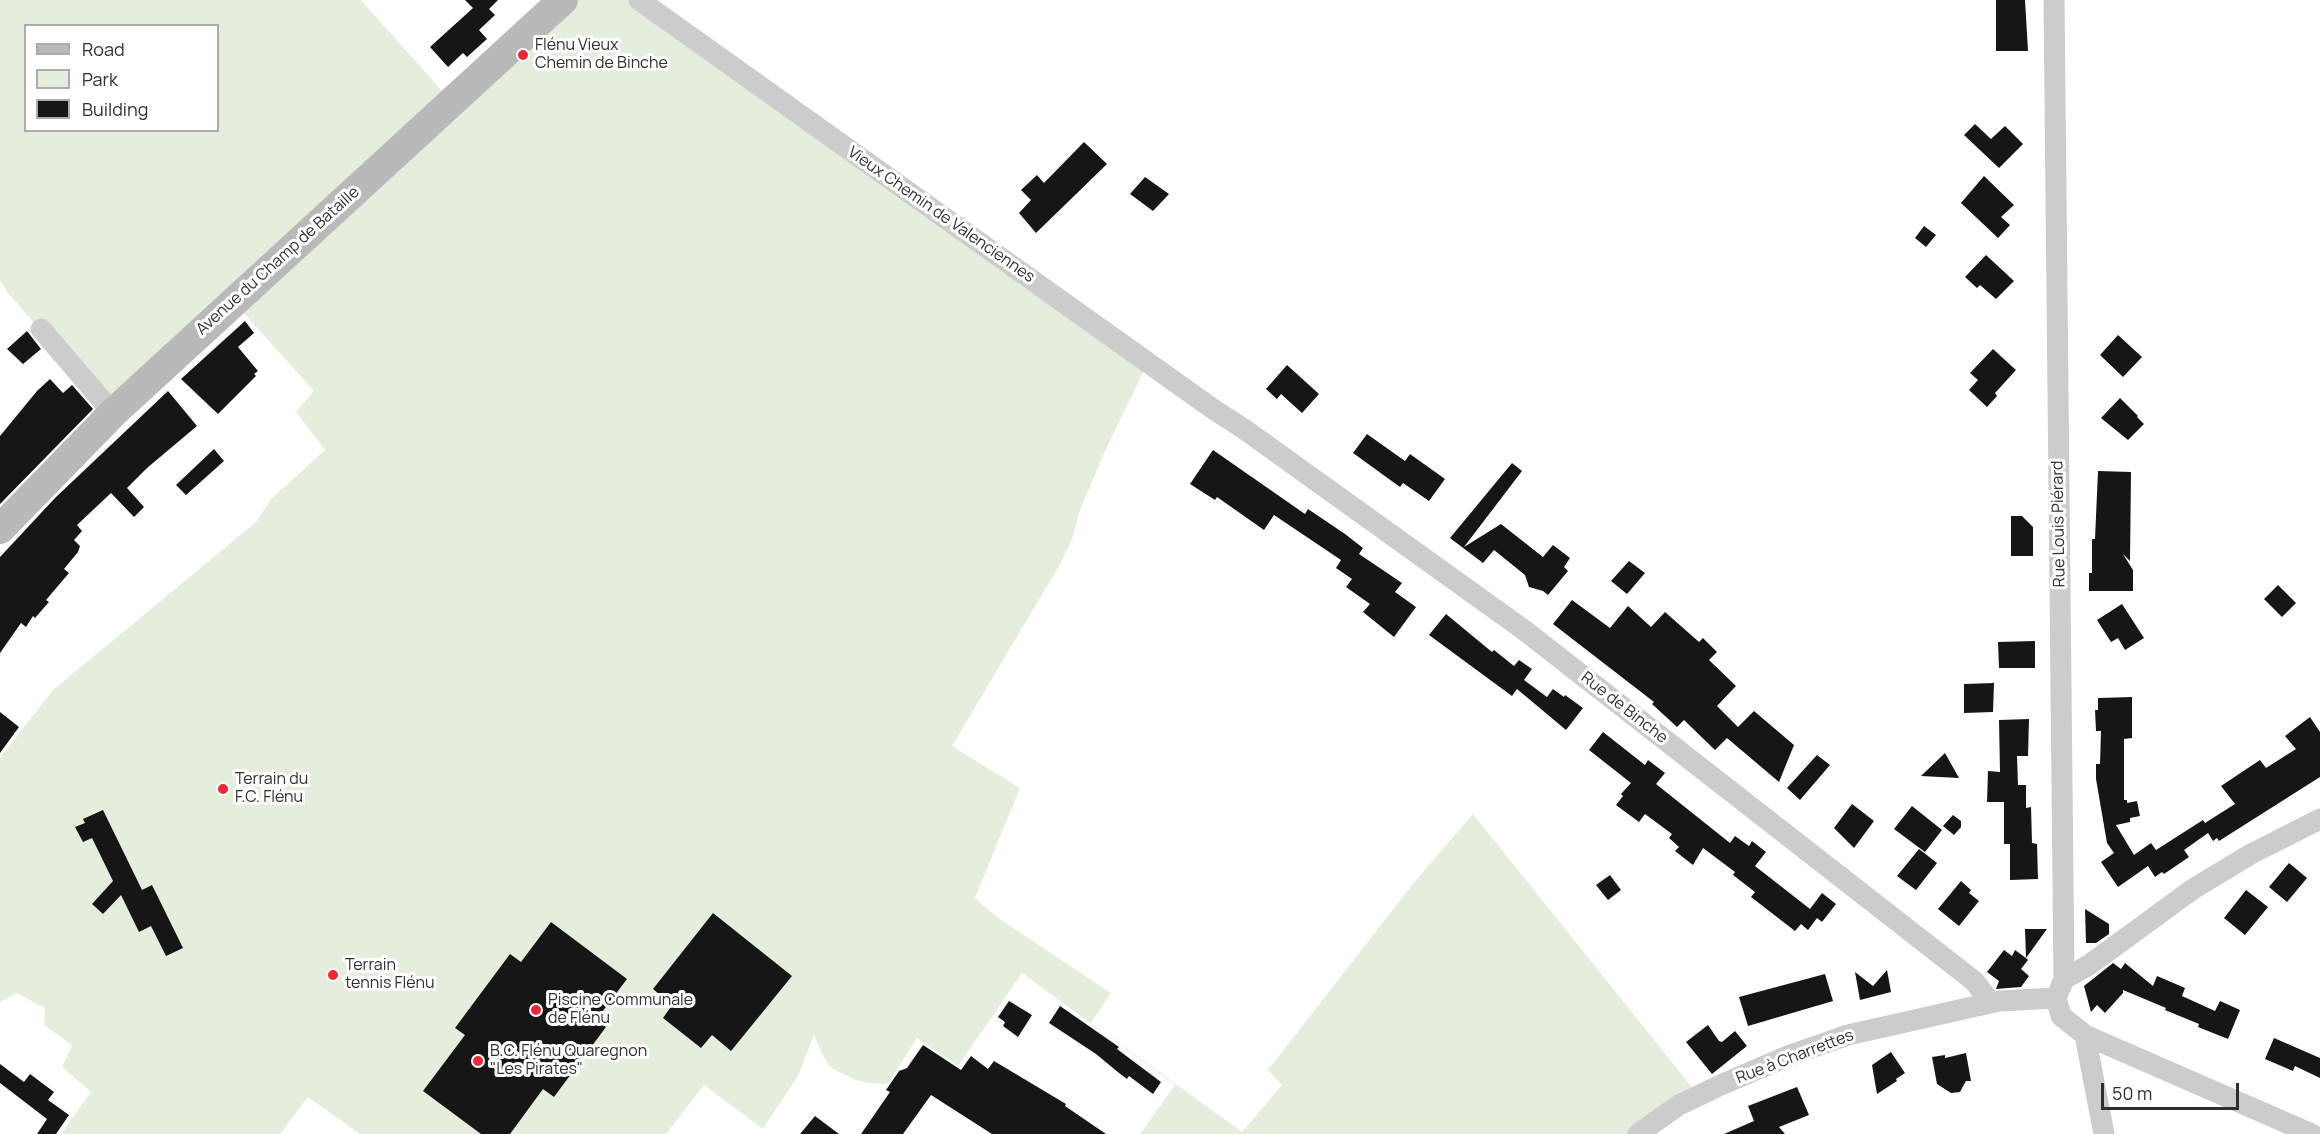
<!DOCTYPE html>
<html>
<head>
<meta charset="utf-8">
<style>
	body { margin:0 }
	#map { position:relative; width:2320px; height:1134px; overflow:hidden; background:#fff; font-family:Manrope,sans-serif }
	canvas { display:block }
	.legend { position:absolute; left:24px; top:24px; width:195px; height:108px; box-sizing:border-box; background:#fff; border:2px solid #acacac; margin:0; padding:8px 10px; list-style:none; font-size:18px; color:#2f2f2f }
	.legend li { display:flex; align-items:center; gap:12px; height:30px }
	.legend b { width:30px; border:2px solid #acacac }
	.scale { position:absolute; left:2101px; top:1083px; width:138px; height:27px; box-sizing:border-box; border:3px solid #2f2f2f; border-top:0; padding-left:8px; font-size:18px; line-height:21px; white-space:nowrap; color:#2f2f2f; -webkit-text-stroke:4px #fff; paint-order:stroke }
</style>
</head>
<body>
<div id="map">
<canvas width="2320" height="1134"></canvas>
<ul class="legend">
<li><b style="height:8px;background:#b9b9b9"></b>Road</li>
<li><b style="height:16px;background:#e5eddc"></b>Park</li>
<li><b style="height:16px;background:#161616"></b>Building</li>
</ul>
<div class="scale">50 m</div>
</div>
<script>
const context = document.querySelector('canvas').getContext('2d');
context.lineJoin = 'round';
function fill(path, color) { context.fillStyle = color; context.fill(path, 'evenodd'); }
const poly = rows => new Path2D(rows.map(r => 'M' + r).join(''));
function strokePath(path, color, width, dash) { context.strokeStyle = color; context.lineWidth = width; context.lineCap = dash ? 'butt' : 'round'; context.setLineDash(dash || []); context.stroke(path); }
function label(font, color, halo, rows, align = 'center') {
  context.font = font + ' Manrope,sans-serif'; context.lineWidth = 6; context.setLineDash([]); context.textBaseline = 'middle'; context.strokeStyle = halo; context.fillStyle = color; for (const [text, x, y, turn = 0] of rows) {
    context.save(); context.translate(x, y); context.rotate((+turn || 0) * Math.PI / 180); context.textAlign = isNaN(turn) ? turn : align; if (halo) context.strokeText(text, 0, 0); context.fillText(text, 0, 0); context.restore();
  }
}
fill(poly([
	[0,0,361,0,442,91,563,0,639,0,1148,362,1105,451,1080,510,1072,539,1059,566,952,746,1020,788,975,898,997,917,1111,993,1091,1023,1242,1132,1282,1085,1268,1070,1416,880,1473,814,1699,1096,1638,1134,1140,1134,1175,1085,1022,973,958,1066,917,1038,888,1084,869,1083,856,1080,831,1068,822,1054,814,1035,798,1076,763,1129,704,1085,666,1134,360,1134,308,1097,280,1134,61,1134,91,1092,62,1067,72,1045,44,1025,45,1008,17,993,0,1002,0,758,53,690,256,522,271,499,325,450,296,412,314,391,234,302,113,413,8,293,0,280],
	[26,26,218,26,218,130,26,130]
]), '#e5eddc');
fill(poly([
	[465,0,498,0,489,9,495,15,479,30,487,39,467,57,463,53,448,67,430,47,473,8],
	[1996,0,2025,0,2028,51,1996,51],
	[1975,124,1991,139,2005,126,2023,144,1999,168,1964,135],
	[1084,142,1107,164,1036,233,1019,213,1031,200,1021,190,1037,175,1044,183],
	[1984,176,2014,205,2001,217,2010,225,1998,238,1961,203],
	[1145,177,1169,194,1153,211,1130,194],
	[1924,226,1936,235,1926,247,1915,238],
	[1986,255,2014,281,1996,299,1980,285,1977,288,1965,277],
	[245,321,254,333,238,347,258,371,254,374,256,376,218,414,181,379],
	[27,331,41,349,23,364,7,349],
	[2118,335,2142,357,2123,377,2100,355],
	[1993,349,2016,370,1995,393,1997,396,1987,407,1969,390,1978,380,1970,373],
	[1287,365,1319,394,1302,413,1281,394,1277,399,1266,389],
	[50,379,63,393,72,385,93,409,0,504,0,436,37,391],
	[168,391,197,426,147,468,127,488,144,507,134,517,111,493,77,525,82,531,74,540,80,546,78,552,64,569,69,573,46,600,49,602,35,618,33,616,26,627,21,623,0,653,0,557,55,498],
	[2120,398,2138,416,2137,417,2144,424,2128,440,2101,418],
	[1367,434,1405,461,1410,454,1445,479,1429,501,1403,483,1400,487,1353,453],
	[214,449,224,461,186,495,176,485],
	[1213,450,1305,514,1308,509,1345,534,1363,548,1359,554,1402,583,1395,592,1416,607,1394,637,1363,612,1370,604,1346,587,1352,579,1336,568,1341,560,1274,515,1264,530,1217,497,1215,500,1190,484],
	[1512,463,1522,471,1464,547,1501,524,1543,557,1553,545,1570,558,1564,567,1568,571,1548,595,1543,591,1529,587,1525,575,1494,550,1483,563,1450,538],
	[2098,471,2131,472,2130,561,2123,554,2133,570,2133,591,2089,591,2089,573,2092,573,2092,539,2095,539],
	[2011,516,2022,516,2033,527,2033,556,2011,556],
	[1629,561,1645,573,1627,594,1611,581],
	[2278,585,2296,603,2282,617,2264,599],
	[1572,600,1610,628,1628,606,1651,627,1665,612,1699,642,1703,638,1717,652,1709,660,1736,686,1717,706,1738,727,1754,711,1794,745,1779,782,1727,738,1715,750,1684,720,1677,727,1652,704,1654,702,1553,624],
	[2122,604,2144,638,2125,650,2118,638,2111,642,2097,620],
	[1446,614,1492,652,1494,650,1514,666,1519,660,1532,669,1524,680,1547,697,1553,689,1564,697,1565,695,1583,708,1566,730,1517,689,1512,696,1429,635],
	[2035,641,2035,668,1999,668,1998,642],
	[1994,683,1993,712,1964,713,1964,684],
	[2132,697,2132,738,2124,739,2124,800,2127,800,2127,803,2137,801,2140,816,2130,818,2130,822,2116,825,2134,855,2151,843,2156,850,2203,820,2205,823,2235,804,2221,786,2260,760,2266,768,2296,749,2285,736,2310,717,2320,732,2320,777,2219,841,2217,838,2213,841,2208,833,2184,850,2189,857,2164,874,2162,872,2155,877,2148,866,2118,887,2101,862,2114,853,2107,843,2096,779,2096,764,2100,764,2101,731,2096,731,2095,710,2098,710,2098,698],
	[0,712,19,727,0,753],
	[2029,719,2028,756,2017,756,2018,785,2026,785,2026,808,2031,807,2032,843,2037,844,2038,879,2010,880,2010,844,2004,844,2004,802,1987,802,1988,771,2000,772,1999,720],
	[1603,732,1645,765,1648,760,1665,773,1656,784,1730,843,1735,836,1749,846,1752,841,1766,852,1755,866,1810,909,1822,893,1836,904,1822,922,1817,918,1808,930,1801,924,1795,931,1751,897,1755,892,1733,875,1735,872,1703,848,1693,865,1675,851,1679,847,1669,838,1672,834,1645,814,1639,822,1616,805,1623,796,1621,794,1631,783,1589,750],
	[1945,753,1959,778,1921,776],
	[1817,755,1830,765,1800,800,1787,788],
	[1852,804,1874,821,1854,848,1834,828],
	[1912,806,1942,830,1925,852,1894,829],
	[103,810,142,890,152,885,183,948,166,956,151,926,139,932,121,895,103,914,92,904,113,881,92,838,83,842,75,827,85,823,83,819],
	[1953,815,1961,821,1961,827,1954,835,1943,826],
	[1919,849,1937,863,1916,890,1897,876],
	[2289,863,2307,878,2287,902,2269,887],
	[1610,875,1621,890,1608,900,1596,885],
	[1961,881,1971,890,1969,893,1979,901,1959,926,1938,909],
	[2246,890,2268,907,2245,935,2224,918],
	[2085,909,2109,924,2109,934,2096,943,2086,943],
	[713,913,792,976,731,1051,712,1035,701,1048,663,1018,672,1005,653,989],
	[551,922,627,979,596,1020,606,1027,554,1097,543,1089,510,1134,481,1134,423,1091,465,1035,455,1028,510,954,521,962],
	[2025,929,2047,929,2026,958,2028,960,2021,969,2029,976,2021,987,1996,989,1999,981,1987,972,2004,950,2012,956,2015,950,2026,958],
	[2113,963,2121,969,2125,963,2153,986,2157,976,2185,988,2182,996,2215,1011,2220,1001,2240,1010,2228,1039,2198,1027,2199,1024,2165,1010,2166,1008,2123,990,2123,993,2105,1013,2097,1005,2091,1012,2084,986],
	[1887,970,1891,992,1860,1000,1855,972,1873,986],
	[1825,974,1833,1001,1748,1026,1739,997],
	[1009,1001,1032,1015,1018,1037,1003,1026,1005,1022,998,1017],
	[1060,1006,1119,1047,1117,1049,1161,1082,1153,1094,1129,1076,1127,1079,1119,1073,1096,1054,1049,1023],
	[1708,1025,1719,1041,1722,1042,1735,1031,1747,1046,1712,1074,1686,1042],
	[2274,1038,2320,1058,2320,1078,2295,1066,2293,1071,2265,1059],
	[923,1045,961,1070,971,1056,988,1069,994,1061,1066,1104,1065,1106,1106,1134,992,1134,931,1095,903,1134,861,1134,890,1092,886,1090,899,1071,907,1068],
	[1891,1052,1905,1073,1896,1079,1897,1081,1877,1094,1872,1065],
	[1966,1053,1971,1081,1966,1081,1960,1092,1951,1093,1937,1084,1932,1057,1945,1055,1945,1058],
	[0,1064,24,1082,30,1074,54,1092,48,1100,69,1115,56,1134,37,1134,47,1119,0,1083],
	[1797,1087,1809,1115,1779,1127,1785,1134,1724,1134,1754,1121,1748,1106],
	[815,1116,839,1134,800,1134]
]), '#161616');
strokePath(poly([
	[639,0,1213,409,1244,429,1524,630,1974,981,1991,1003],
	[2054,0,2064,979,2056,998,2061,1016,2085,1035,2312,1134],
	[41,329,113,413],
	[2064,979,2089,965,2193,889,2251,854,2320,819],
	[2085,1035,2104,1134],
	[1638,1134,1679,1105,1723,1084,1788,1056,1848,1035,1999,1001,2056,998]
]), '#ccc', 21);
strokePath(poly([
	[0,529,113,413,563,0]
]), '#b9b9b9', 30);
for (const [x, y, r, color] of [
	[523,55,6,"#ee2937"],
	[223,789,6,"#ee2937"],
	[333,975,6,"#ee2937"],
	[536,1010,6,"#ee2937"],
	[478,1061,6,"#ee2937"]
]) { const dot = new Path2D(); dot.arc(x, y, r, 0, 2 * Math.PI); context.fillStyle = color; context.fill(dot); strokePath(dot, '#fff', 2); }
label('16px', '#2f2f2f', '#fff', [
	["Flénu Vieux",535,46],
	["Chemin de Binche",535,64],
	["Terrain du",235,780],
	["F.C. Flénu",235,798],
	["Terrain",345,966],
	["tennis Flénu",345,984],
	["Piscine Communale",548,1001],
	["de Flénu",548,1019],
	["B.C. Flénu Quaregnon",490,1052],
	["\"Les Pirates\"",490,1070]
], 'left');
label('16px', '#2f2f2f', '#fff', [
	["Vieux Chemin de Valenciennes",941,215,35],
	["Avenue du Champ de Bataille",278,261,-42],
	["Rue Louis Piérard",2059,524,-91],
	["Rue de Binche",1624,708,38],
	["Rue à Charrettes",1795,1057,-21]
]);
</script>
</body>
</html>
